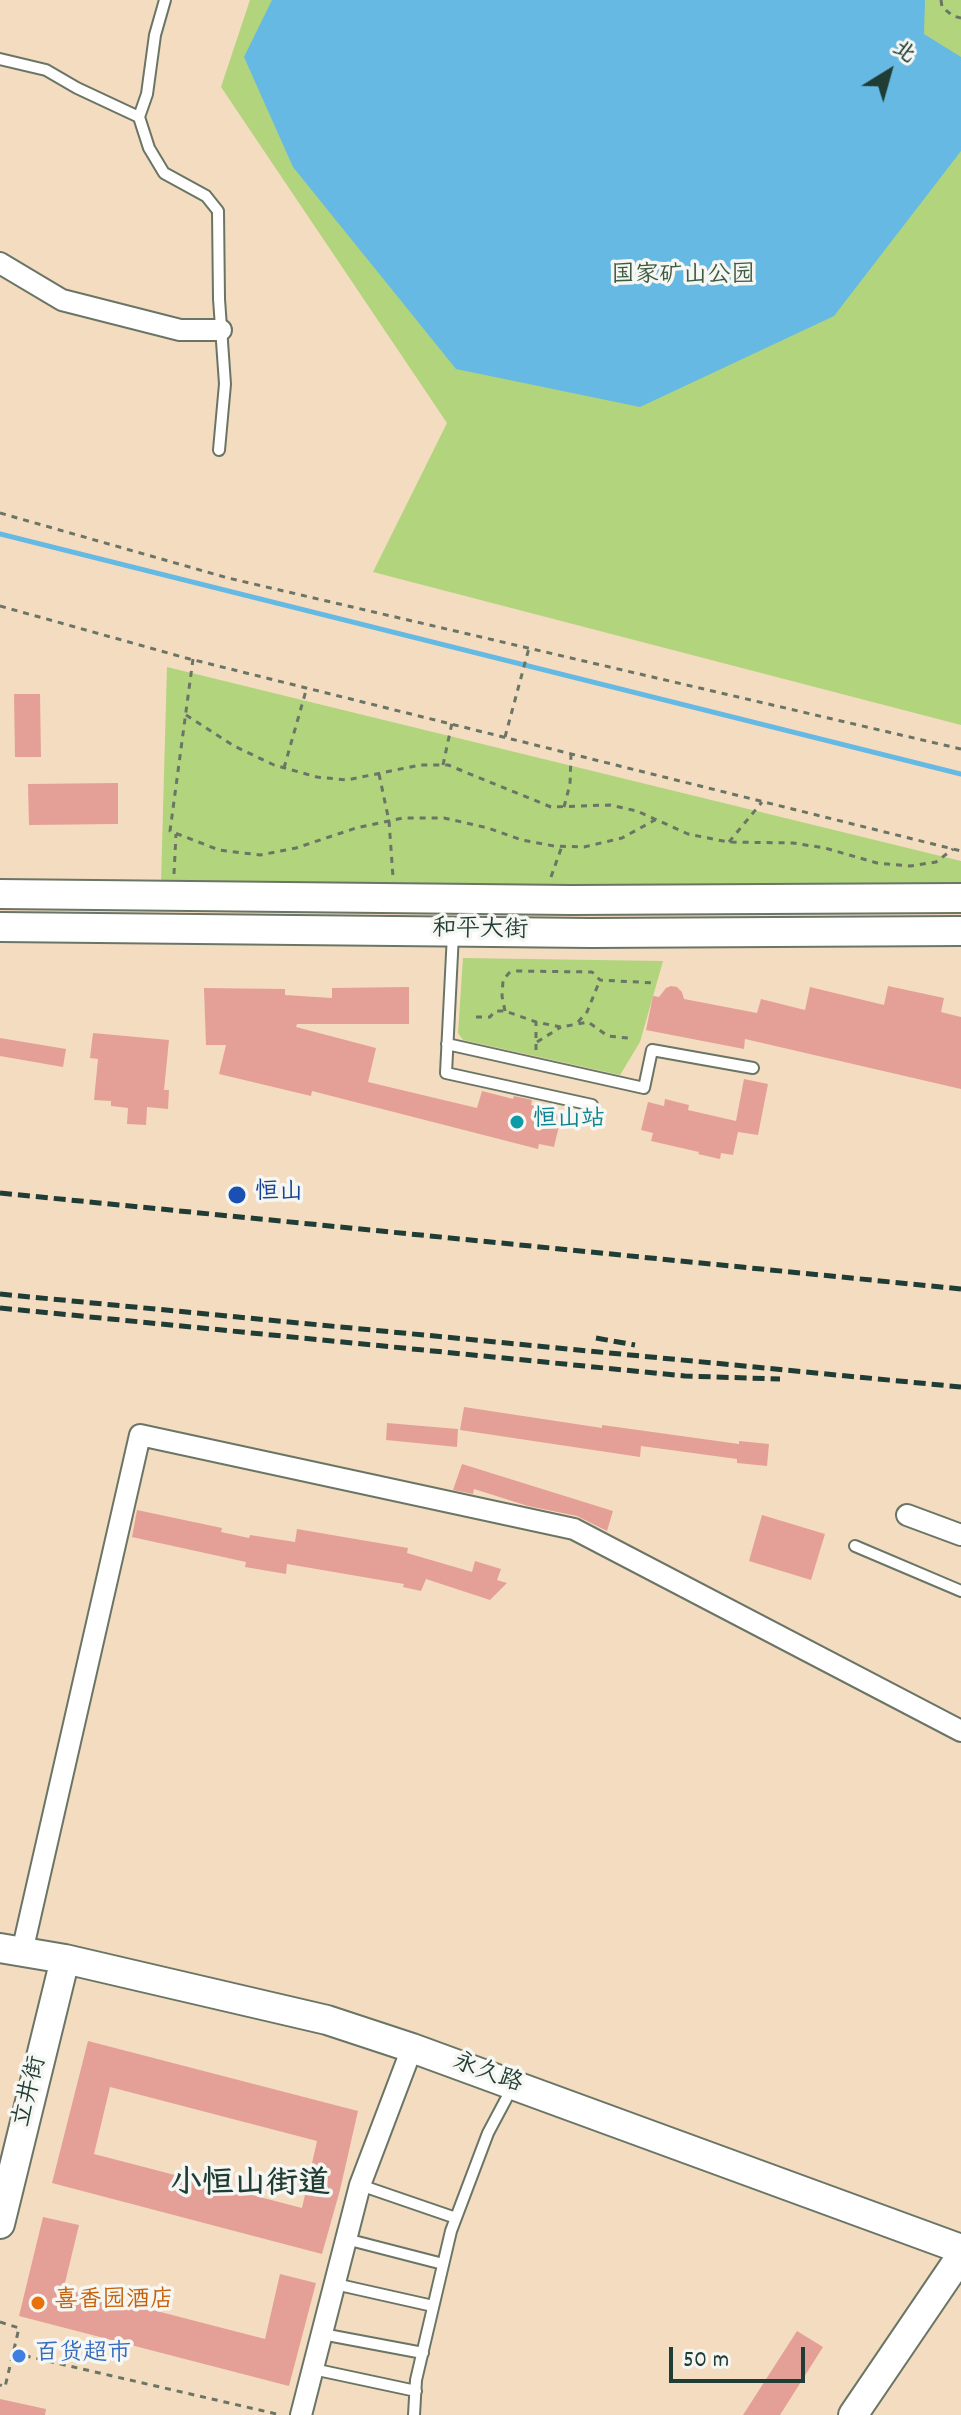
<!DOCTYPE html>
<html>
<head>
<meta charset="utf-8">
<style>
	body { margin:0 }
	#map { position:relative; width:961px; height:2415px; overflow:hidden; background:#f4dcc1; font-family:Dekko,"LXGW WenKai TC",sans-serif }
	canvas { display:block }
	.north { position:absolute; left:849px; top:32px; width:80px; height:80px; -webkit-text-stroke:6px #f6f6f2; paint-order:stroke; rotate:37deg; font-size:22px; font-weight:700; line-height:32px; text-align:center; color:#1f3d34 }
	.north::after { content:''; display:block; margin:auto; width:28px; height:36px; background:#1f3d34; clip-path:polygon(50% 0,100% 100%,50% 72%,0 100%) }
	.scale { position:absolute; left:669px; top:2347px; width:136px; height:36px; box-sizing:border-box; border:4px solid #1f3d34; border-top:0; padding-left:10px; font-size:24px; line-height:28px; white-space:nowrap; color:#1f3d34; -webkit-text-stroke:6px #f6f6f2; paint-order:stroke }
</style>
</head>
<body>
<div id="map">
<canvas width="961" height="2415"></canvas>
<div class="north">北</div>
<div class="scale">50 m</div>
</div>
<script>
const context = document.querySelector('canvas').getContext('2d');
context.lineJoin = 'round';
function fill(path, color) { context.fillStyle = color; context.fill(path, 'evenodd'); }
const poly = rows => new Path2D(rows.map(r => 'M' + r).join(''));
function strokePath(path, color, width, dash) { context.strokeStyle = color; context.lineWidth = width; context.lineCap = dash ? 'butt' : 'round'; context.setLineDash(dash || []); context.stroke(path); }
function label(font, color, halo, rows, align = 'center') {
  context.font = font + ' Dekko,"LXGW WenKai TC",sans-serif'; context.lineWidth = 7; context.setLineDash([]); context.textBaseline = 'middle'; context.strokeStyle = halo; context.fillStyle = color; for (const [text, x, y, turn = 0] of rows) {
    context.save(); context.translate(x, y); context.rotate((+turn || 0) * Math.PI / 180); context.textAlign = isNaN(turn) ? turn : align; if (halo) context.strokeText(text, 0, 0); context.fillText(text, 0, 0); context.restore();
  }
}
fill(poly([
	[250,0,961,0,961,725,373,572,447,423,221,87],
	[167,667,961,861,961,890,161,883],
	[463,958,663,961,640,1042,620,1075,463,1040,458,1033]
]), '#b1d47d');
fill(poly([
	[272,0,925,0,924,34,961,57,961,151,834,316,640,407,456,369,293,167,244,57]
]), '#66b9e2');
strokePath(poly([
	[0,534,961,774]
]), '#66b9e2', 5);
fill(poly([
	[14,694,40,694,41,757,15,757],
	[118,783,118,824,29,825,28,784],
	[671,986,677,987,682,992,684,999,757,1013,761,999,805,1010,810,987,884,1005,888,986,944,998,941,1012,961,1017,961,1089,745,1039,744,1049,646,1030,653,996,659,997,666,988],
	[409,987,409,1024,297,1024,296,1027,376,1048,368,1082,477,1108,482,1091,513,1099,514,1096,532,1100,531,1105,562,1113,554,1147,539,1144,538,1149,312,1091,311,1096,219,1074,226,1045,206,1045,204,988,285,989,285,995,332,998,332,988],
	[93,1033,169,1040,164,1090,169,1090,168,1109,147,1107,146,1125,127,1124,128,1108,111,1106,111,1101,94,1100,98,1059,90,1058],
	[0,1038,66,1049,63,1067,0,1056],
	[744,1079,768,1084,758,1135,738,1132,733,1155,721,1153,720,1159,698,1154,699,1152,651,1141,653,1133,641,1130,648,1102,664,1106,665,1099,689,1105,688,1110,736,1121],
	[464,1407,602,1428,602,1425,739,1444,739,1441,769,1444,767,1466,737,1463,737,1459,641,1446,640,1457,460,1430],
	[387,1423,458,1429,457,1447,386,1440],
	[462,1464,613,1511,607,1531,577,1516,528,1506,474,1489,473,1494,453,1490],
	[137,1510,222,1528,221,1532,249,1538,250,1535,295,1542,297,1529,408,1548,407,1553,472,1572,475,1561,501,1569,497,1580,507,1583,490,1600,426,1579,421,1591,403,1587,404,1584,287,1564,286,1574,245,1567,246,1562,132,1537],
	[762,1515,825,1534,811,1580,749,1561],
	[88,2041,358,2111,340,2190,322,2254,52,2183],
	[110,2087,317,2141,302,2208,94,2154],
	[43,2217,79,2225,64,2287,265,2339,280,2274,316,2283,289,2386,19,2316],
	[797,2331,823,2347,780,2415,743,2415],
	[0,2399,46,2409,45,2415,0,2415]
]), '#e4a097');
const lane = poly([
	[0,59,46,70,77,88,139,117,149,148,164,173,206,196,218,211,219,299,225,384,219,450],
	[139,117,147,94,155,35,165,0],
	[453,934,446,1073,592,1105],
	[447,1044,644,1088,652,1050,753,1068],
	[855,1546,961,1591],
	[360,2185,456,2218],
	[346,2239,443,2264],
	[335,2284,433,2306],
	[322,2334,423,2353],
	[313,2369,416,2391],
	[414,2415,416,2380,451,2231,488,2133,513,2086]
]);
const street = poly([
	[0,263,62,300,180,330,221,330],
	[907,1515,961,1535],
	[22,1952,140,1435,574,1529,961,1731],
	[301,2415,360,2185,412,2048]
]);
const secondary = poly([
	[0,894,571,900,961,898],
	[0,927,591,933,961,931],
	[0,1948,65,1959,327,2020,412,2048,961,2249],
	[0,2224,65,1959],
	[853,2415,961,2256]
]);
strokePath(lane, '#6a7565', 14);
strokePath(street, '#6a7565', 24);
strokePath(secondary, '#6a7565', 32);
strokePath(poly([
	[941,0,942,7,953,16,961,18],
	[0,513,228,578,961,749],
	[0,606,186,658,961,851],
	[193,659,170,831,219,850,260,855,296,848,356,828,403,818,444,818,488,828,522,840,554,846,584,847,622,838,655,820],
	[186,715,234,746,274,765,317,777,347,780,420,765,448,765,551,807,610,805,637,811,688,834,728,842,793,843,825,848,877,863,910,866,936,862,953,849],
	[505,737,529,648],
	[443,765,452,723],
	[284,768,307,687],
	[379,774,389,821,393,877],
	[564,807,570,784,571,755],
	[729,842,762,802],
	[174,874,176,834],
	[551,877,562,846],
	[505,1011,502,996,503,980,509,973,517,971,592,972,600,980,655,983],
	[476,1017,490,1017,495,1011,505,1011,536,1022,561,1027,588,1022,608,1036,628,1038],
	[578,1022,587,1012,600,980],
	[537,1042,561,1027],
	[536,1050,536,1022],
	[0,2322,19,2328,5,2387,0,2385],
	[13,2353,281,2415]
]), '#6a7565', 3, [6, 6]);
strokePath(lane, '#fff', 10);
strokePath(street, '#fff', 20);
strokePath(secondary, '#fff', 28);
strokePath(poly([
	[0,1193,961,1289],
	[0,1294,961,1387],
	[0,1308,685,1376,780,1379],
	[596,1338,635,1345]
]), '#1f3d34', 5, [12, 6]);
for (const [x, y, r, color] of [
	[517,1122,8,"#0f9aa8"],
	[237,1195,10,"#1a4fb4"],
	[38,2303,8,"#e8710a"],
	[19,2356,8,"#3f7fe0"]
]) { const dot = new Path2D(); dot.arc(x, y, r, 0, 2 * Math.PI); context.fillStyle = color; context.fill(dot); strokePath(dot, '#f6f6f2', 3); }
label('24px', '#3c5b43', '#f6f6f2', [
	["国家矿山公园",683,278]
]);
label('24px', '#1f3d34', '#f6f6f2', [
	["和平大街",480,932,1],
	["永久路",487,2075,20],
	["立井街",32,2092,-76]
]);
label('24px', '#0d838f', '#f6f6f2', [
	["恒山站",533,1122]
], 'left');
label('24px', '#164399', '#f6f6f2', [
	["恒山",255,1195]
], 'left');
label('24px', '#c56008', '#f6f6f2', [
	["喜香园酒店",54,2303]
], 'left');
label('24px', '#366cbe', '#f6f6f2', [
	["百货超市",35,2356]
], 'left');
label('bold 32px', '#1f3d34', '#f6f6f2', [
	["小恒山街道",250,2188]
]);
</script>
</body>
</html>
